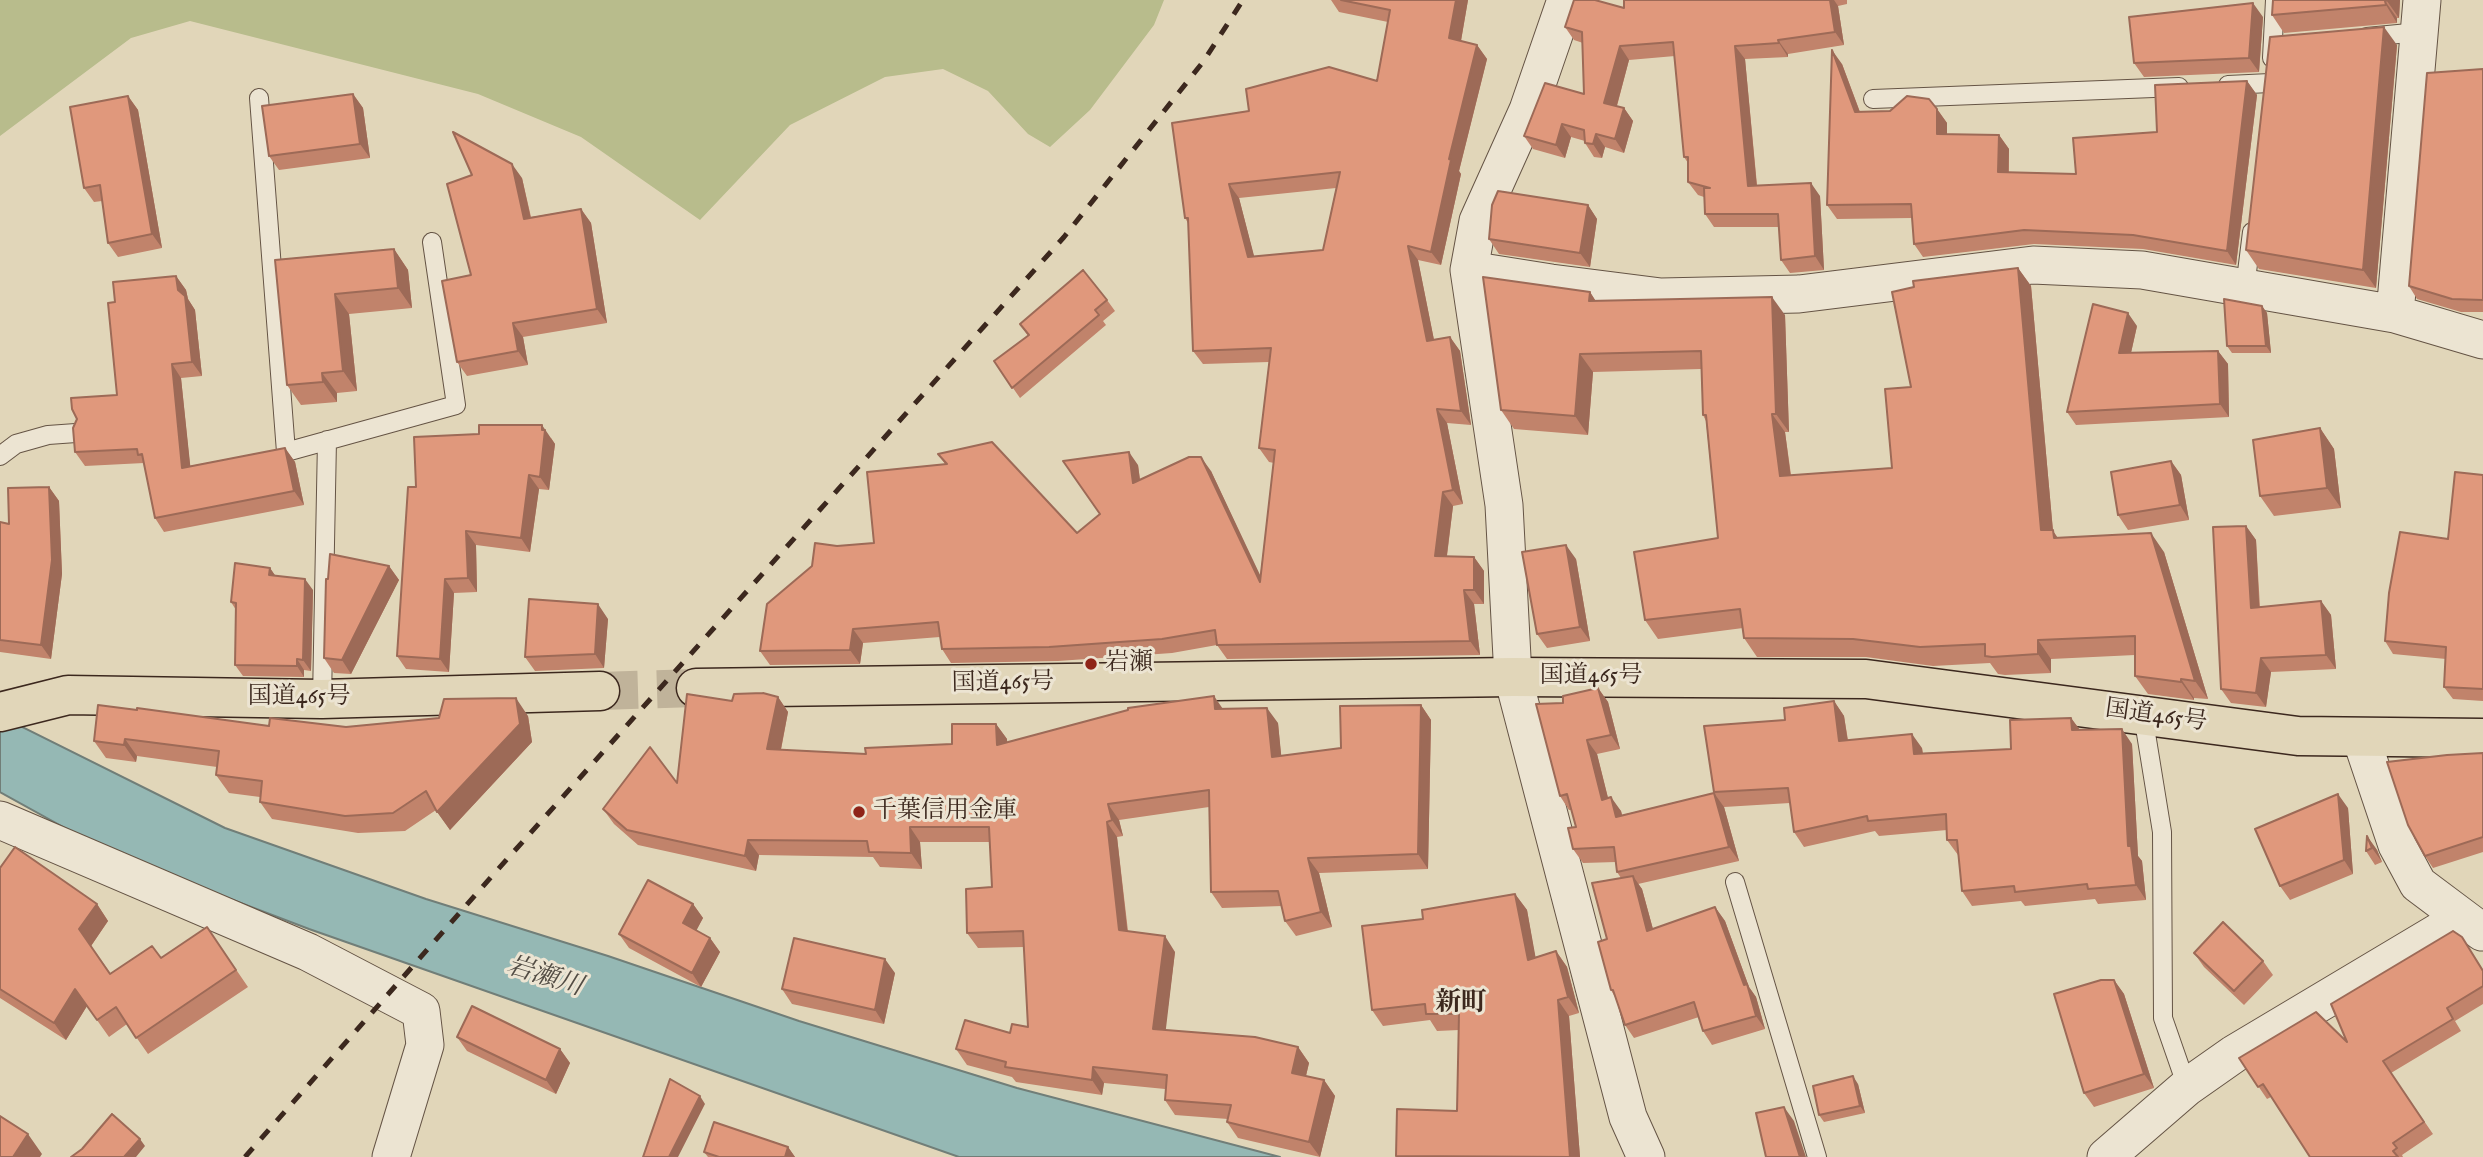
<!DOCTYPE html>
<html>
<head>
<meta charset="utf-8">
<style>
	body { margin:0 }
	canvas { display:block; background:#e1d6b9 }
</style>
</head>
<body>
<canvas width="2483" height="1157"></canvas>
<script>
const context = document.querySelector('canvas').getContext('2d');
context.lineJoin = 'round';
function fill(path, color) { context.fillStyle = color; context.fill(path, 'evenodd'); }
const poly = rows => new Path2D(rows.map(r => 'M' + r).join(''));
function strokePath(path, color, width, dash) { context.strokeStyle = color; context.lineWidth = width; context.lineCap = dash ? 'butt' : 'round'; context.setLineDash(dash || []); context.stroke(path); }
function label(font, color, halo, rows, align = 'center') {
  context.font = font + ' "IM FELL English","Noto Serif JP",serif'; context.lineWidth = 6; context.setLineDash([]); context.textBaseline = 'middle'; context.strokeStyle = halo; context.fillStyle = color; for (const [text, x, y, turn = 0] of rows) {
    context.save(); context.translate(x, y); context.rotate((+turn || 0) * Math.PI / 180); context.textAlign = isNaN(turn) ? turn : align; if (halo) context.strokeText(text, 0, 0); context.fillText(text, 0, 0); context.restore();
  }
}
fill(poly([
	[0,0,1164,0,1154,25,1090,110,1050,147,1028,134,988,91,943,69,885,77,790,125,700,220,581,137,478,94,190,21,131,38,0,136]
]), '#b8bc8c');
const water = poly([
	[0,716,225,828,426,899,608,956,799,1021,1017,1088,1280,1157,959,1157,309,929,112,854,0,792,0,716]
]);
fill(water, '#95b8b4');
strokePath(water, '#717e78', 2);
strokePath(poly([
	[600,691,696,688]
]), '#c0b39a', 38, [38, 19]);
const service = poly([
	[2367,37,2419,32],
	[2272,58,2275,0],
	[2228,85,2270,83],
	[259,98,286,452,456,405,432,242],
	[1873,99,2179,87],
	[2245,288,2252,232],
	[0,456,16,444,48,435,76,433],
	[322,699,327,440],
	[2143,715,2162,832,2163,1018,2187,1087],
	[1735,882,1817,1157]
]);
const minor = poly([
	[1566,0,1528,110,1478,221,1469,270,1504,505,1513,677,1628,1117,1646,1157],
	[1469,270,1551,283,1661,297,1799,294,2033,265,2142,270,2395,314,2483,340],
	[2395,314,2422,0],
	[2361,738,2397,845,2418,884,2482,932],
	[0,820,308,952,421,1011,425,1045,391,1157],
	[2106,1157,2187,1087,2234,1054,2462,918]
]);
const trunk = poly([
	[696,688,1513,677,1866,679,2298,736,2483,738],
	[0,712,68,695,322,699,600,691]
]);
strokePath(service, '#655445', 20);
strokePath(minor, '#655445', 39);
strokePath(trunk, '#3c281e', 41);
strokePath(service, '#ece4d2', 18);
strokePath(minor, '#ece4d2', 37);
strokePath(trunk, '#e1d6b9', 38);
strokePath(poly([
	[245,1157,492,876,1064,237,1203,62,1243,0]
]), '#3c281e', 5, [12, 12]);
fill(poly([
	[1331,0,1468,0,1461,41,1477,45,1487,59,1459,171,1461,174,1441,265,1418,260,1434,340,1450,337,1460,351,1471,425,1447,423,1463,504,1453,506,1447,556,1474,557,1484,571,1484,604,1474,604,1480,655,1227,659,1217,645,1172,653,1058,661,951,663,942,649,940,637,863,643,860,664,770,665,760,651,837,546,874,543,945,464,938,454,1077,533,1100,514,1138,465,1140,479,1211,471,1260,577,1274,463,1269,462,1259,448,1269,362,1203,364,1193,351,1188,223,1185,218,1249,111,1377,81,1388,22,1339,12],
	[1336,188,1323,250,1254,257,1239,198],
	[1624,0,1847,0,1847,4,1838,6,1844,45,1788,54,1788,57,1745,59,1757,185,1820,196,1824,270,1790,273,1781,260,1779,227,1714,227,1705,214,1704,197,1698,195,1688,182,1688,163,1684,157,1675,56,1629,60,1617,106,1624,108,1633,121,1624,153,1605,147,1602,158,1594,157,1585,143,1585,141,1571,137,1565,158,1533,149,1524,136,1584,94,1583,43,1574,40,1565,27,1624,8],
	[2273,0,2400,0,2399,18,2397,18,2397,23,2284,33,2272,15],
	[2263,17,2259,72,2144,77,2134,63],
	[2397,45,2376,288,2259,269,2246,250],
	[1842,64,1860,112,1937,109,1947,123,1947,134,1999,135,2009,149,2009,172,2076,174,2157,132,2247,81,2257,95,2236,265,2143,249,2034,244,1923,257,1914,244,1912,218,1837,219,1827,205],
	[2483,69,2483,312,2461,312,2417,299,2409,286],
	[353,94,363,108,370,158,279,170,269,156],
	[128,96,138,110,162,248,118,257,108,243,102,201,94,202,84,188],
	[522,178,531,217,581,209,591,223,607,323,523,337,528,365,467,376,457,362],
	[1588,205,1597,219,1590,267,1499,254,1489,239],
	[394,249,408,270,412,308,349,314,357,391,337,393,337,402,301,405,287,385,275,260],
	[2018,268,2031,286,2053,531,2058,538,2164,552,2208,699,2194,698,2194,700,2148,694,2135,676,2135,655,2051,659,2051,673,2005,675,1998,674,1990,663,1933,666,1866,657,1757,657,1744,638,1743,628,1658,639,1645,620,1718,538,1706,421,1703,415,1701,369,1593,372,1588,435,1514,429,1501,410,1590,292,1595,300,1785,315,1789,432,1785,432,1791,475,1892,468,1911,387],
	[176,276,186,290,188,299,195,310,202,376,181,378,190,466,285,448,295,462,304,505,164,532,155,518,144,463,85,466,75,452,117,395],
	[1107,300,1115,311,1103,321,1106,325,1020,398,994,361,1028,336,1020,324],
	[2262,306,2267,313,2271,353,2232,353,2227,346],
	[2137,326,2131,353,2218,351,2228,364,2229,417,2076,425,2067,412],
	[2320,428,2334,449,2341,508,2274,516,2260,496],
	[551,438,555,444,549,490,539,489,530,552,476,545,477,592,454,593,449,672,406,669,397,656,416,487],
	[2171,461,2181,475,2189,520,2128,530,2118,515],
	[2483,475,2483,701,2453,699,2444,687,2446,659,2393,654,2385,641,2448,539],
	[49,487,59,501,62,574,51,659,0,652,0,522,9,524],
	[2246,526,2256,540,2260,607,2321,601,2331,615,2336,669,2271,672,2266,707,2231,703,2221,689],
	[1576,559,1590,641,1547,648,1537,634],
	[389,566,399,580,351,674,334,673,324,658],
	[270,568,275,576,313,590,311,671,304,670,304,677,243,676,235,665,236,610,231,602],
	[608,619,604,668,535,671,525,657],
	[1598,688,1608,702,1620,749,1597,754,1608,798,1621,811,1622,815,1714,793,1785,720,1834,701,1844,716,1848,740,1922,748,1923,753,2011,749,2071,718,2080,730,2132,744,2138,856,2142,861,2146,900,2098,904,2095,899,2025,906,2021,901,1972,906,1962,891,1958,855,1947,840,1947,830,1879,836,1875,831,1804,847,1794,832,1790,803,1724,807,1739,861,1638,884,1642,889,1653,929,1715,907,1725,921,1749,987,1756,997,1765,1029,1712,1045,1703,1031,1699,1017,1634,1038,1625,1025,1615,997,1611,990,1607,939,1621,878,1617,872,1616,862,1583,863,1573,849,1576,827,1571,810,1569,810,1560,796,1563,703],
	[778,697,788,712,781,750,866,754,952,744,996,724,1007,739,1007,742,1223,709,1278,723,1281,756,1341,748,1421,705,1431,720,1428,869,1319,873,1332,927,1296,936,1285,921,1282,906,1222,908,1211,892,1209,807,1119,820,1123,836,1117,837,1128,931,1175,952,1165,1030,1298,1047,1309,1063,1306,1076,1324,1080,1335,1096,1320,1157,1238,1138,1227,1122,1228,1119,1175,1115,1165,1100,1165,1089,1104,1083,1102,1095,1016,1082,1012,1077,967,1065,956,1049,1028,1027,1024,947,978,948,967,933,992,887,990,842,920,842,922,869,880,867,873,857,759,855,756,871,638,845,614,824,603,809,677,783,732,701],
	[528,716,532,742,450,830,436,810,405,831,358,833,272,819,260,802,260,797,229,793,216,775,217,767,137,756,136,762,106,758,94,741,269,726,346,727],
	[2483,753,2483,852,2433,868,2425,856],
	[2348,808,2353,874,2290,900,2280,886],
	[2367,836,2377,850,2382,862,2375,865,2366,851],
	[0,868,97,904,108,921,91,946,111,974,161,958,207,927,248,987,148,1054,127,1024,109,1037,87,1006,66,1040,0,998],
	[1515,894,1527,910,1535,957,1556,951,1567,967,1579,1013,1569,1016,1580,1157,1397,1157,1396,1156,1457,1111,1459,1030,1437,1031,1430,1020,1383,1026,1372,1010,1423,919],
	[693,904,703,918,696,930,710,938,720,952,701,987,629,948,619,934],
	[2462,937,2483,970,2483,1004,2455,1021,2461,1031,2391,1073,2433,1134,2402,1155,2403,1157,2310,1157,2271,1097,2267,1099,2239,1058,2347,1042],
	[2194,953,2263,961,2273,975,2244,1005,2204,967],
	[895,973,884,1024,792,1004,782,989],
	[2114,980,2124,994,2154,1088,2094,1107,2084,1093],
	[457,1037,560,1049,570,1063,556,1094,467,1051],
	[1858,1084,1865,1113,1824,1122,1819,1115],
	[788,1147,795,1157,708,1157,704,1152]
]), '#c1836b');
fill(poly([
	[1456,0,1468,0,1459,52,1449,38],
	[1830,0,1834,0,1838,6,1844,45,1835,32],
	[2388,0,2400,0,2399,18,2387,1],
	[2385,1,2397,18,2397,23,2386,5],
	[2253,3,2263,17,2259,72,2249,58],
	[2384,27,2397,45,2376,288,2363,270],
	[1778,40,1788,54,1788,57,1779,43],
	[1477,45,1487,59,1459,171,1461,174,1441,265,1431,252,1449,159],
	[1620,46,1629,60,1614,116,1604,103],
	[1735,46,1745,59,1758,199,1748,186],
	[1832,50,1842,64,1865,126,1855,112],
	[2247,81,2257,95,2236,265,2227,251],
	[353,94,363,108,370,158,360,144],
	[128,96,138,110,162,248,152,234],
	[1624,108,1633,121,1624,153,1615,139],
	[1937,109,1947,123,1947,148,1937,134],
	[1562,124,1571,137,1565,158,1556,145],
	[1596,134,1605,147,1602,158,1593,144],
	[1999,135,2009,149,2008,186,1998,172],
	[512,164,522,178,534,233,524,219],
	[1811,183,1820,196,1824,270,1815,256],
	[1229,184,1239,198,1258,271,1248,257],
	[1588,205,1597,219,1590,267,1580,253],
	[581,209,591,223,607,323,597,309],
	[1408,246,1418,260,1437,355,1427,341],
	[394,249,408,270,412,308,398,288],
	[2018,268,2031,286,2053,531,2065,549,2041,530],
	[176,276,186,290,188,299,195,310,202,376,192,362],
	[1590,292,1602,311,1589,301],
	[335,294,349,314,357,391,343,371],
	[1772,297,1785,315,1789,432,1776,414],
	[2262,306,2267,313,2271,353,2266,346],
	[2128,313,2137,326,2128,366,2119,353],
	[513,323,523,337,528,365,518,351],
	[1450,337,1460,351,1471,425,1461,411],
	[2218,351,2228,364,2229,417,2220,404],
	[1580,354,1593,372,1588,435,1575,416],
	[172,364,181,378,192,482,182,468],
	[322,373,337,393,337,402,323,382],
	[1437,409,1447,423,1463,504,1453,490],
	[1772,414,1785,432,1793,494,1780,476],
	[542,425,555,444,549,490,540,477],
	[2320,428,2334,449,2341,508,2327,488],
	[285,448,295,462,304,505,294,491],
	[1129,452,1138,465,1142,497,1133,483],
	[1201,457,1211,471,1270,596,1260,582],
	[2171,461,2181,475,2189,520,2180,505],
	[529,475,539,489,530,552,521,538],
	[49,487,59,501,62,574,51,659,41,645],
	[1443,492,1453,506,1445,570,1435,556],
	[2246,526,2256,540,2260,622,2251,608],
	[466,531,476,545,477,592,468,578],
	[2151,533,2164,552,2208,699,2195,681],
	[1566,545,1576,559,1590,641,1580,627],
	[1474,557,1484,571,1484,604,1474,590],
	[389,566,399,580,351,674,342,660],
	[270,568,277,578,269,575],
	[305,579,313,590,311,671,303,660],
	[445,579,454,593,449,672,440,659],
	[1464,590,1474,604,1480,655,1470,641],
	[2321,601,2331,615,2336,669,2326,655],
	[598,604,608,619,604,668,595,654],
	[853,629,863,643,860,664,850,650],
	[2038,640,2051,659,2051,673,2038,654],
	[2261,658,2271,672,2266,707,2256,693],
	[297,659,304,670,304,677,297,666],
	[2181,679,2194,698,2194,700,2181,682],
	[1598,688,1608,702,1620,749,1611,735],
	[1214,696,1225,712,1215,709],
	[778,697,788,712,778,764,767,749],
	[516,698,528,716,532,742,450,830,437,812],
	[1834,701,1844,716,1850,756,1839,741],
	[1421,705,1431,720,1428,869,1418,854],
	[1267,708,1278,723,1283,773,1272,757],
	[2071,718,2082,733,2072,730],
	[996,724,1007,739,1008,760,997,745],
	[2122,729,2132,744,2138,856,2142,861,2146,900,2136,885,2128,846],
	[1912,734,1922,748,1924,768,1914,754],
	[125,739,137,756,136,762,124,745],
	[1587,740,1597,754,1612,814,1602,800],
	[1714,793,1724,807,1739,861,1729,847],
	[2338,794,2348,808,2353,874,2344,860],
	[1611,797,1621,811,1626,831,1616,817],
	[1108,804,1119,820,1123,836,1112,820],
	[1107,822,1117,837,1129,946,1119,930],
	[910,827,920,842,922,869,911,853],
	[2367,836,2377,850,2382,862,2372,848],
	[748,840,759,855,756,871,745,856],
	[1308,858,1319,873,1332,927,1321,912],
	[1633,876,1642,889,1657,944,1647,931],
	[1515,894,1527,910,1539,976,1528,960],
	[97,904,108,921,91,946,79,929],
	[693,904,703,918,693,937,683,923],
	[1715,907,1725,921,1749,987,1756,997,1765,1029,1756,1016],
	[1165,936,1175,952,1164,1045,1153,1029],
	[710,938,720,952,701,987,692,973],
	[1556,951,1567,967,1579,1013,1568,997],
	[885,959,895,973,884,1024,875,1010],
	[2114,980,2124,994,2154,1088,2144,1074],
	[75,989,87,1006,66,1040,54,1023],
	[1558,1000,1569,1016,1580,1157,1570,1157],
	[1298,1047,1309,1063,1303,1088,1292,1073],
	[560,1049,570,1063,556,1094,546,1080],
	[1093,1067,1104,1083,1102,1095,1092,1080],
	[1853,1076,1858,1084,1865,1113,1860,1106],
	[1324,1080,1335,1096,1320,1157,1309,1142],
	[700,1096,705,1104,678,1157,669,1157],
	[1784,1107,1794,1121,1806,1157,1800,1157],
	[28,1134,42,1154,40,1157,13,1157],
	[140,1139,145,1146,136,1157,124,1157],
	[788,1147,795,1157,785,1157]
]), '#9d6a57');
const building = poly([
	[1341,0,1456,0,1449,38,1477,45,1449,159,1451,160,1431,252,1408,246,1427,341,1450,337,1461,411,1437,409,1453,490,1443,492,1435,556,1474,557,1474,590,1464,590,1470,641,1217,645,1215,630,1162,639,1049,647,942,649,938,622,853,629,850,650,760,651,767,604,812,566,815,543,837,546,874,543,867,472,947,464,938,454,992,442,1077,533,1100,514,1063,461,1129,452,1133,483,1189,457,1201,457,1260,582,1275,450,1259,448,1271,348,1193,351,1188,218,1185,218,1172,123,1249,111,1246,89,1329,67,1377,81,1390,10,1341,0],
	[1340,172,1323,250,1248,257,1229,184,1340,172],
	[1574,0,1595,0,1624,8,1624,0,1830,0,1835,32,1778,40,1779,43,1735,46,1748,186,1811,183,1815,256,1781,260,1778,214,1705,214,1704,188,1710,188,1688,182,1688,157,1684,157,1673,42,1620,46,1604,103,1624,108,1615,139,1596,134,1593,144,1585,143,1584,130,1562,124,1556,145,1524,136,1545,83,1584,94,1582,32,1565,27,1574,0],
	[2273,0,2388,0,2385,1,2386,5,2272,15,2273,0],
	[2253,3,2249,58,2134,63,2129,17,2253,3],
	[2384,27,2363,270,2246,250,2270,37,2384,27],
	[1832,50,1855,112,1890,111,1907,96,1929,99,1937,109,1937,134,1999,135,1998,172,2076,174,2073,138,2157,132,2155,85,2247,81,2227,251,2133,235,2024,230,1914,244,1911,204,1827,205,1832,50],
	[2483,69,2483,300,2452,299,2409,286,2427,73,2483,69],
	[353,94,360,144,269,156,262,106,353,94],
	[128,96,152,234,108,243,100,185,84,188,70,107,128,96],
	[453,132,512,164,524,219,581,209,597,309,513,323,518,351,457,362,442,281,471,275,447,184,472,175,453,132],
	[1498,191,1588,205,1580,253,1489,239,1492,205,1498,191],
	[394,249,398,288,335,294,343,371,322,373,323,382,287,385,275,260,394,249],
	[2018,268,2041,530,2053,530,2054,538,2151,533,2195,681,2181,679,2181,682,2135,676,2135,636,2038,640,2038,654,1992,657,1985,656,1985,644,1920,647,1853,639,1744,638,1740,609,1645,620,1634,552,1718,538,1706,415,1703,415,1701,351,1580,354,1575,416,1501,410,1483,277,1590,292,1589,301,1772,297,1776,414,1772,414,1780,476,1892,468,1885,389,1911,387,1892,292,1914,287,1913,281,2018,268],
	[1083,270,1107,300,1095,310,1099,315,1012,388,994,361,1029,335,1020,324,1083,270],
	[176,276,178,290,185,296,192,362,172,364,182,468,285,448,294,491,155,518,142,454,138,455,137,449,75,452,73,428,77,419,72,409,71,398,117,395,108,303,115,302,113,282,176,276],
	[2224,299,2262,306,2266,346,2227,346,2224,299],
	[2093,304,2128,313,2119,353,2218,351,2220,404,2067,412,2093,304],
	[479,425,542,425,542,430,545,430,540,477,529,475,521,538,466,531,468,578,445,579,440,659,397,656,408,487,416,487,414,437,479,434,479,425],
	[2320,428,2327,488,2260,496,2253,440,2320,428],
	[2171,461,2180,505,2118,515,2111,472,2171,461],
	[2455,472,2483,475,2483,689,2444,687,2446,647,2385,641,2389,593,2400,532,2448,539,2455,472],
	[49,487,52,560,41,645,0,640,0,522,9,524,8,488,49,487],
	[2246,526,2251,608,2321,601,2326,655,2261,658,2256,693,2221,689,2213,527,2246,526],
	[1566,545,1580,627,1537,634,1522,552,1566,545],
	[330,554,389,566,342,660,324,658,326,579,328,579,330,554],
	[235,563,270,568,269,575,305,579,303,660,297,659,297,666,235,665,236,603,231,602,235,563],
	[529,599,598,604,595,654,525,657,529,599],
	[1598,688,1611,735,1587,740,1602,800,1611,797,1616,817,1714,793,1729,847,1617,872,1614,847,1573,849,1568,828,1576,827,1567,794,1560,796,1536,704,1563,703,1563,696,1598,688],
	[763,693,778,697,767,749,866,754,865,748,952,744,952,724,996,724,997,745,1128,710,1128,708,1214,696,1215,709,1267,708,1272,757,1341,748,1340,706,1421,705,1418,854,1308,858,1321,912,1285,921,1278,891,1211,892,1209,790,1108,804,1112,820,1107,822,1119,930,1165,936,1153,1029,1255,1037,1298,1047,1292,1073,1324,1080,1309,1142,1227,1122,1231,1105,1165,1100,1167,1075,1093,1067,1092,1080,1005,1067,1006,1062,956,1049,965,1020,1010,1033,1012,1024,1028,1027,1023,931,967,933,966,889,992,887,989,827,910,827,911,853,869,852,867,841,748,840,745,856,627,830,603,809,650,747,677,783,687,694,732,701,734,694,763,693],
	[516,698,520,724,437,812,426,791,393,813,345,816,260,802,262,781,216,775,219,751,125,739,124,745,94,741,98,705,137,710,137,708,269,726,270,718,346,727,439,718,444,699,516,698],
	[1834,701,1839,741,1912,734,1914,754,2011,749,2010,720,2071,718,2072,730,2122,729,2128,846,2131,846,2136,885,2088,889,2087,884,2015,892,2014,886,1962,891,1957,840,1947,840,1946,814,1868,821,1867,816,1794,832,1788,788,1714,792,1704,726,1785,720,1784,708,1834,701],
	[2483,753,2483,837,2425,856,2408,825,2387,762,2447,755,2483,753],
	[2338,794,2344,860,2280,886,2255,829,2338,794],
	[2367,836,2372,848,2366,851,2367,836],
	[15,847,97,904,79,929,110,974,152,946,161,958,207,927,236,970,136,1038,116,1007,97,1020,75,989,54,1023,0,989,0,868,15,847],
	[1633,876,1647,931,1715,907,1744,985,1747,984,1756,1016,1703,1031,1694,1002,1625,1025,1613,990,1611,990,1598,942,1607,939,1592,883,1633,876],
	[648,880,693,904,683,923,710,938,692,973,619,934,648,880],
	[1515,894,1528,960,1556,951,1568,997,1558,1000,1570,1157,1396,1156,1397,1109,1457,1111,1459,1014,1426,1014,1425,1004,1372,1010,1362,926,1423,919,1422,910,1515,894],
	[2223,922,2263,961,2234,991,2194,953,2223,922],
	[2453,931,2462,937,2483,971,2483,986,2447,1008,2453,1019,2383,1061,2424,1122,2393,1143,2397,1148,2393,1151,2398,1157,2310,1157,2263,1084,2258,1087,2239,1058,2316,1012,2347,1042,2331,1004,2453,931],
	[794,938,885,959,875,1010,782,989,794,938],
	[2101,980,2114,980,2144,1074,2084,1093,2054,994,2101,980],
	[472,1006,560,1049,546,1080,457,1037,472,1006],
	[1853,1076,1860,1106,1819,1115,1813,1086,1853,1076],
	[670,1079,700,1096,669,1157,643,1157,670,1079],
	[1784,1107,1800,1157,1766,1157,1756,1113,1784,1107],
	[112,1114,140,1139,124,1157,71,1157,82,1149,112,1114],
	[0,1116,28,1134,13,1157,0,1157,0,1116],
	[714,1122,788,1147,785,1157,719,1157,704,1152,714,1122]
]);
fill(building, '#e0987c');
strokePath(building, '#9d6a57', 2);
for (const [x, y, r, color] of [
	[1091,664,7,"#8f2418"],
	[859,812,7,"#8f2418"]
]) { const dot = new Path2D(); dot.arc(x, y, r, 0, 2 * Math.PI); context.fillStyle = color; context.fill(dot); strokePath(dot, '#ece4d2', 2.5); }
label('24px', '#3c281e', '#ece4d2', [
	["岩瀬",1105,664],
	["千葉信用金庫",873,812]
], 'left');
label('24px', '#3c281e', '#ece4d2', [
	["国道465号",1591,677],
	["国道465号",1003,684,-1],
	["国道465号",299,698],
	["国道465号",2156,717,8]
]);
label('italic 26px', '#524c44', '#ece4d2', [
	["岩瀬川",544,978,17]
]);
label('bold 26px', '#3c281e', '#ece4d2', [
	["新町",1461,1005]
]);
</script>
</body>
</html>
